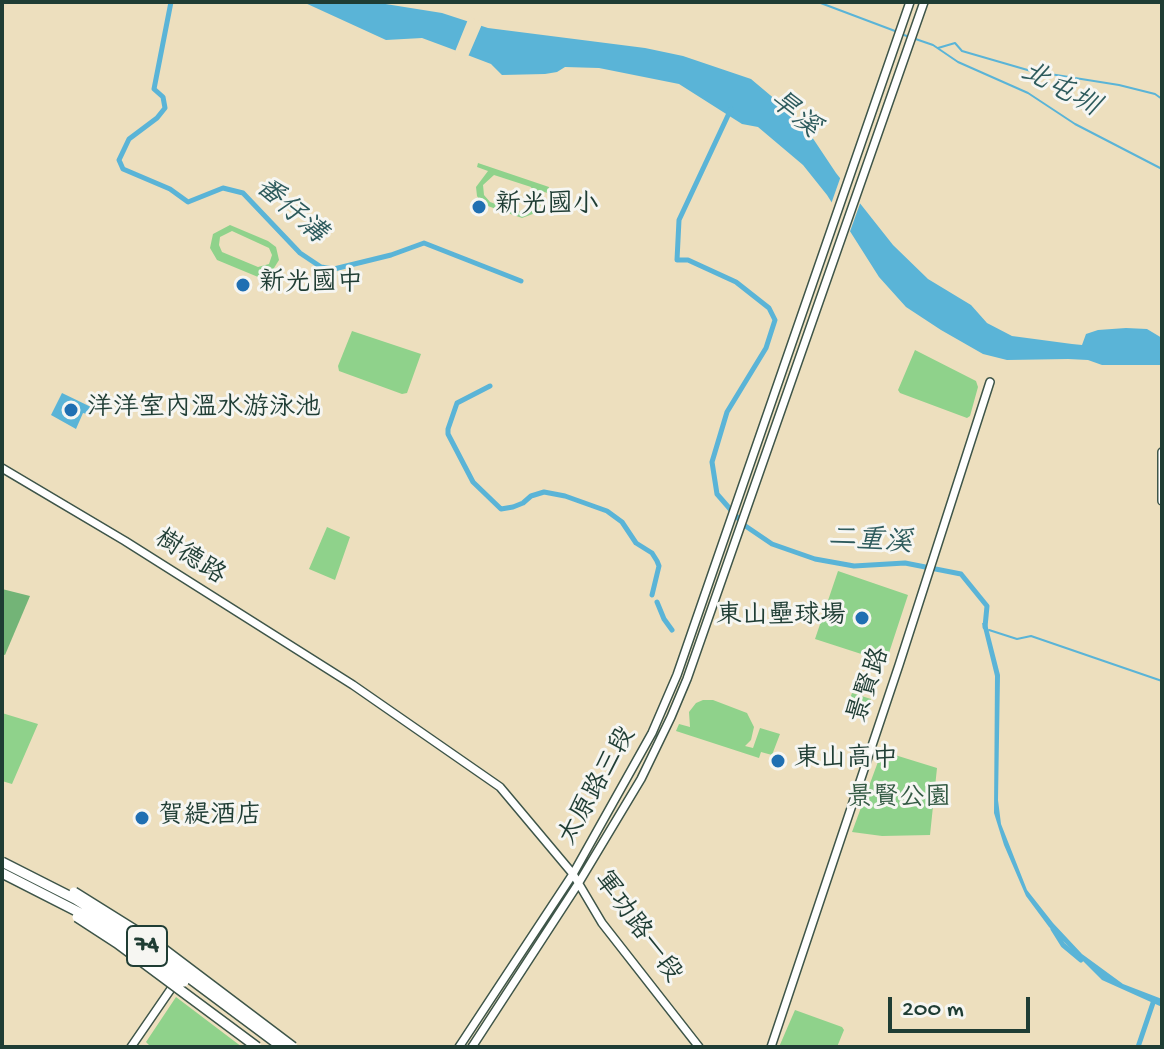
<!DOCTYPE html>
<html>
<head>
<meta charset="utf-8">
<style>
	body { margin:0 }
	#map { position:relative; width:1164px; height:1049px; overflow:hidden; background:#eddfbe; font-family:"Gochi Hand",sans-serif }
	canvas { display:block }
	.frame { position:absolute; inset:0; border:4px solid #1f3d34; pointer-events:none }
	.scale { position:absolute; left:888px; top:997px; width:142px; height:36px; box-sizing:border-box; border:4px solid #1f3d34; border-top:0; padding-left:10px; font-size:24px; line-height:28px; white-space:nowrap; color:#1f3d34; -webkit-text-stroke:6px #f6f6f2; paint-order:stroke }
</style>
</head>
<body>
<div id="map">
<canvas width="1164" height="1049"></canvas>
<div class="frame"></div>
<div class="scale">200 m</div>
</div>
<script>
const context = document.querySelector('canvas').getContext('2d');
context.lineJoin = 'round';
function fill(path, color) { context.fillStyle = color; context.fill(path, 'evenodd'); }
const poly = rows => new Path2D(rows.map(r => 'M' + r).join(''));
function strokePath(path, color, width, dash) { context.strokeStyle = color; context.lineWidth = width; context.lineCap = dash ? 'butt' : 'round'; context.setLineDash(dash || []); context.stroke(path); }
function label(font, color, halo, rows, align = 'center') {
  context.font = font + ' "Gochi Hand","LXGW WenKai TC",sans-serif'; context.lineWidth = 6; context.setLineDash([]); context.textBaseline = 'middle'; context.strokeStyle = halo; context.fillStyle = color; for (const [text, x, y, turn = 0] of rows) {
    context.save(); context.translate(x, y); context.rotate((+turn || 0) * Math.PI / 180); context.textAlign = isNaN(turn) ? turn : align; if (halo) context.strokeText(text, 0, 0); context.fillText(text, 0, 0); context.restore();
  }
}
fill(poly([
	[478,163,549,187,548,193,540,191,542,201,538,212,522,218,482,204,477,196,476,187,488,171,477,167],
	[494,175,531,187,536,198,532,207,518,212,490,202,484,195,483,185],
	[230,225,268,241,276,247,279,260,269,276,277,279,275,284,217,260,210,248,213,234],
	[232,231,269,248,272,255,269,264,258,267,222,252,219,245,220,237],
	[352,331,421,354,407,393,402,394,339,371,338,366],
	[915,350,976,381,978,387,970,416,967,418,900,393,898,390],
	[327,527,350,537,335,580,309,569],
	[838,571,908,595,886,662,815,639],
	[852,693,871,699,864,720,845,713],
	[703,700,713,700,747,713,754,727,751,740,745,746,753,748,760,728,780,734,772,755,761,752,759,758,676,731,679,724,690,727,689,712,696,703],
	[2,713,38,724,12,784,2,781],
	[882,751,937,768,930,835,882,836,852,832],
	[176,997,242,1047,151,1047,146,1042],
	[795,1010,842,1027,844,1030,837,1047,779,1047]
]), '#8fd28b');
fill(poly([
	[2,589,30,596,5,655,2,654]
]), '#73b477');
fill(poly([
	[303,2,373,2,442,13,488,28,645,48,683,56,751,79,802,122,836,173,893,245,928,279,971,305,987,323,1012,336,1072,344,1082,345,1086,334,1098,330,1126,328,1147,329,1162,338,1162,365,1102,365,1088,360,1068,359,1007,360,983,354,941,330,906,307,879,277,827,195,803,165,758,127,742,124,679,84,599,68,565,67,557,72,545,74,502,75,491,64,449,48,422,38,386,40],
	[62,393,91,407,87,414,83,413,76,429,51,415],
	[982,623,987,624,1000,675,998,800,1001,824,1027,890,1053,923,1082,954,1123,984,1162,999,1162,1007,1102,980,1049,927,1026,896,1004,845,994,813,995,676]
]), '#5ab4d7');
fill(poly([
	[469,17,483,22,467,59,454,54],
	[842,173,862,198,848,237,830,207]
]), '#eddfbe');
strokePath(poly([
	[818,2,895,31],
	[901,34,933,45,958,62,1028,93,1075,124,1162,169],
	[938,48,955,43,962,51,1031,71,1119,85,1155,94,1162,99],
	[989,630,1017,639,1031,636,1162,681]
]), '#5ab4d7', 2);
strokePath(poly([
	[171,2,154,89,163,97,165,108,157,118,129,139,119,160,123,169,170,189,188,202,223,188,243,193,300,253,321,267,334,269,391,255,424,243,521,281],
	[731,109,679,220,677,260,688,260,736,282,769,308,775,320,766,348,727,412,712,462,717,494,744,525,772,544,815,559,854,566,905,563,961,574,987,606,985,627],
	[490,386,457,403,448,429,448,434,473,482,501,509,513,507,523,503,531,496,544,492,565,496,607,511,622,522,636,543,652,553,657,561,659,566,652,595],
	[657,602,664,619,672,630],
	[1053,929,1063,945,1081,960],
	[1138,1047,1154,1000]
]), '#5ab4d7', 5);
const secondary = poly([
	[1162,452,1162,501],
	[2,468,125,541,353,685,500,787,573,874,602,923,699,1047],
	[131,1047,175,983],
	[459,1047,573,874,652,733,677,675,910,2],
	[472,1047,578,884,641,779,671,717,687,679,924,2],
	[771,1047,899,665,990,382]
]);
strokePath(secondary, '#3e5549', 10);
strokePath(secondary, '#fff', 7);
const highwayBridge = poly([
	[2,862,75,899,129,933,282,1047],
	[2,873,104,925,184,982],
	[74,892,154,942,293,1047],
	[77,917,117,943,257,1047]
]);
strokePath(highwayBridge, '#3e5549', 12, []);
strokePath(highwayBridge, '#fff', 9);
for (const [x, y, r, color] of [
	[479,207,8,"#1f6fb2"],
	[243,285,8,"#1f6fb2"],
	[71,410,8,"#1f6fb2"],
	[862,618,8,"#1f6fb2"],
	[778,761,8,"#1f6fb2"],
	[142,818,8,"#1f6fb2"]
]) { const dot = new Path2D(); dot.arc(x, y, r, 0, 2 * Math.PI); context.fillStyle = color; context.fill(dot); strokePath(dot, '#f6f6f2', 3); }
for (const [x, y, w] of [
	[147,946,40]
]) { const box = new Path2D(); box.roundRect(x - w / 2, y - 20, w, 40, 6); context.fillStyle = '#f6f6f2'; context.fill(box); strokePath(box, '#1f3d34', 2); }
label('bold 24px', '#1f3d34', null, [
	["74",147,946]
]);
label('26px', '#1f3d34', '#f6f6f2', [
	["新光國小",495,207],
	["新光國中",259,285],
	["洋洋室內溫水游泳池",87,410],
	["東山壘球場",846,618,"right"],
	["東山高中",794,761],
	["賀緹酒店",158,818]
], 'left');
label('26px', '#1f3d34', '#f6f6f2', [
	["樹德路",189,559,33],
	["景賢路",871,686,-71],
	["太原路三段",599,787,-61],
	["軍功路一段",636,928,54]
]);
label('26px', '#355b45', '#f6f6f2', [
	["景賢公園",899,800]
]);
label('italic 28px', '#2e5b5d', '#f6f6f2', [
	["北屯圳",1059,91,28],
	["旱溪",793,116,40],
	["番仔溝",289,212,41],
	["二重溪",870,543,4]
]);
</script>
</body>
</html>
